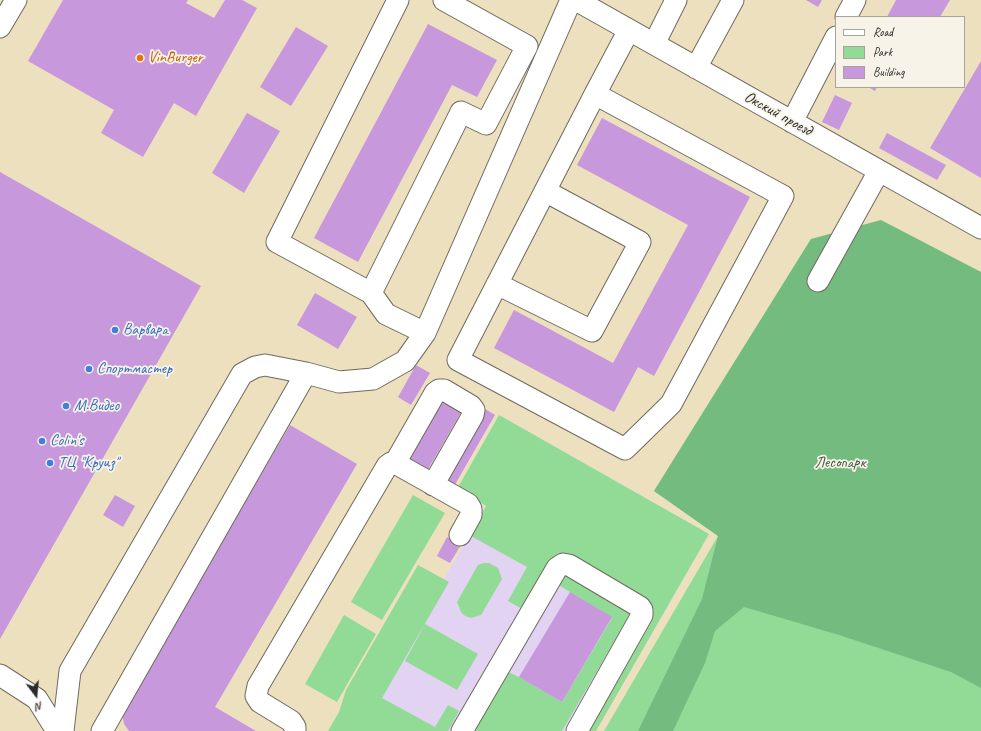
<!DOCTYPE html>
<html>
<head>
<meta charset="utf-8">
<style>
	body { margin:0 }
	#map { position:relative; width:981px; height:731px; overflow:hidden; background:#ede0bf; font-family:Caveat,sans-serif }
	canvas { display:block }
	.legend { position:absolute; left:835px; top:16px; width:130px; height:72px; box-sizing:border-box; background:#f7f3e8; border:1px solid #a5a39c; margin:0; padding:5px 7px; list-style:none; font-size:12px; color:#2b2b2b }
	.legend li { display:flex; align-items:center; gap:8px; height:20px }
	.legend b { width:20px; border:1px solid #a5a39c }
	.north { position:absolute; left:16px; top:675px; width:40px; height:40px; -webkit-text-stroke:3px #f7f3e8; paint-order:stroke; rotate:164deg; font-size:11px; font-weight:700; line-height:16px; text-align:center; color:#2b2b2b }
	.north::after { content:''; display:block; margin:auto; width:14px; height:18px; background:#2b2b2b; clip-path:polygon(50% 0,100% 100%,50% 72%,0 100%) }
</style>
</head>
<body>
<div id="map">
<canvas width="981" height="731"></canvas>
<ul class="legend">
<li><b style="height:5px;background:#fff"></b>Road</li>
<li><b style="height:11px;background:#91db97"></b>Park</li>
<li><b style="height:11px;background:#c798dc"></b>Building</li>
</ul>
<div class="north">N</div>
</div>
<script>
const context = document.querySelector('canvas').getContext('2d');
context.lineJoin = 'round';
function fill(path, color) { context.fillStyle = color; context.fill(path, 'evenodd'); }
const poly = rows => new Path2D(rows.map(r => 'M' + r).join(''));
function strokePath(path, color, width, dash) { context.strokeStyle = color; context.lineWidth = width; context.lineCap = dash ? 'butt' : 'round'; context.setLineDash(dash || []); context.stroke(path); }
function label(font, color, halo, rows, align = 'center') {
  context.font = font + ' Caveat,sans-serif'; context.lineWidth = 3.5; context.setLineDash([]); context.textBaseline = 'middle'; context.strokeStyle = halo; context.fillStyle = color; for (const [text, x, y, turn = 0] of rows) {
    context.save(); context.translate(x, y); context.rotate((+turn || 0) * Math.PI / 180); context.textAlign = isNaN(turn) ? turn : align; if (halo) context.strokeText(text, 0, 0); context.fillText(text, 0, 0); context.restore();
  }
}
fill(poly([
	[499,415,709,534,596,731,364,731,418,565,444,579,486,506]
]), '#e3d3f2');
fill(poly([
	[811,239,981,289,981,731,604,731,718,536,654,491],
	[499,415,709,534,596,731,583,731,654,609,558,553,524,610,508,601,527,567,469,535,486,506,457,489],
	[413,495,445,513,382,620,351,602],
	[483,563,489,563,498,568,502,579,481,615,471,618,465,616,461,612,457,602,478,565],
	[418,565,449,582,382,698,435,727,448,705,459,711,448,731,328,731,339,712,346,690],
	[563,574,631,613,562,731,472,731,506,671,519,677,562,702,612,618,557,584],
	[344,615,376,634,337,702,305,684],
	[425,624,478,654,457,690,405,661]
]), '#91db97');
fill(poly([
	[881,220,981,272,981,688,951,672,839,635,744,607,715,631,705,663,673,731,638,731,702,599,718,536,654,491,811,239]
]), '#74bb80');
fill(poly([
	[63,0,188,0,186,3,214,18,225,0,242,0,257,8,196,116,174,103,143,157,101,133,114,110,28,61],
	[806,0,822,0,818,7],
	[896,0,950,0,940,17,887,17],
	[428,24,497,60,477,97,452,85,358,262,314,238],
	[296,27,328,46,291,106,260,87],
	[981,61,981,178,930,148],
	[868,87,877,87,875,91],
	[835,95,852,103,839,130,822,122],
	[247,113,280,131,244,193,212,173],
	[602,118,750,197,654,376,638,367,614,412,494,348,514,310,613,363,688,225,577,165],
	[887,133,946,165,937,180,879,148],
	[0,172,201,286,0,639],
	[315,293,357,317,338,349,297,325],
	[416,365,430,373,411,405,398,397],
	[439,396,463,409,427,471,403,457],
	[482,407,495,415,453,488,440,481],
	[290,425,357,464,215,707,256,731,129,731,124,724,123,718,123,711],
	[115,495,135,506,123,527,103,515],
	[447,537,461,545,450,563,437,556],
	[570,592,612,617,562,702,519,677]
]), '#c798dc');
const minor = poly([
	[398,0,277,242,371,293,461,112,486,124,527,46,444,0],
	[576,0,981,228],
	[846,17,855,0],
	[0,27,16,0],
	[654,44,676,0],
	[696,68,733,0],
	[595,94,783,196,671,404,625,449,458,360,595,94,629,30],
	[792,122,836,37],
	[818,281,879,171],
	[497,284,592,331,640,242,545,191],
	[371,293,386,314,425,333],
	[395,463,435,393,439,390,444,390,471,406,474,410,473,415,433,485],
	[0,675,37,699,57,731],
	[63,731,70,671,242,374,255,367,265,365,306,373,339,382,373,379,405,361,425,333,571,0],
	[102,731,306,373],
	[295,731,295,727,291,721,260,702,256,696,258,686,387,466,391,463,395,463,468,504,471,509,471,515,460,535],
	[462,731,557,568,563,564,569,565,640,607,642,610,642,615,577,731]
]);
strokePath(minor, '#6f6a5f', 23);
strokePath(minor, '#fff', 21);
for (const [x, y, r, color] of [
	[140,58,4,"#e8710a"],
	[115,330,4,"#3f7fe0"],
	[89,369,4,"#3f7fe0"],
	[66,406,4,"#3f7fe0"],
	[42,441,4,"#3f7fe0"],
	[50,463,4,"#3f7fe0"]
]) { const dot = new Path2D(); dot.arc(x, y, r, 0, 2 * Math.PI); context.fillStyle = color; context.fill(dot); strokePath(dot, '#f7f3e8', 1.5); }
label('16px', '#c56008', '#f7f3e8', [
	["VinBurger",148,58]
], 'left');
label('16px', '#2b2b2b', '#f7f3e8', [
	["Окский проезд",778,114,29]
]);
label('16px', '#366cbe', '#f7f3e8', [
	["Варвара",123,330],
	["Спортмастер",97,369],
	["М.Видео",74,406],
	["Colin's",50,441],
	["ТЦ \"Круиз\"",58,463]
], 'left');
label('16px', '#445746', '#f7f3e8', [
	["Лесопарк",840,463]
]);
</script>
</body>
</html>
